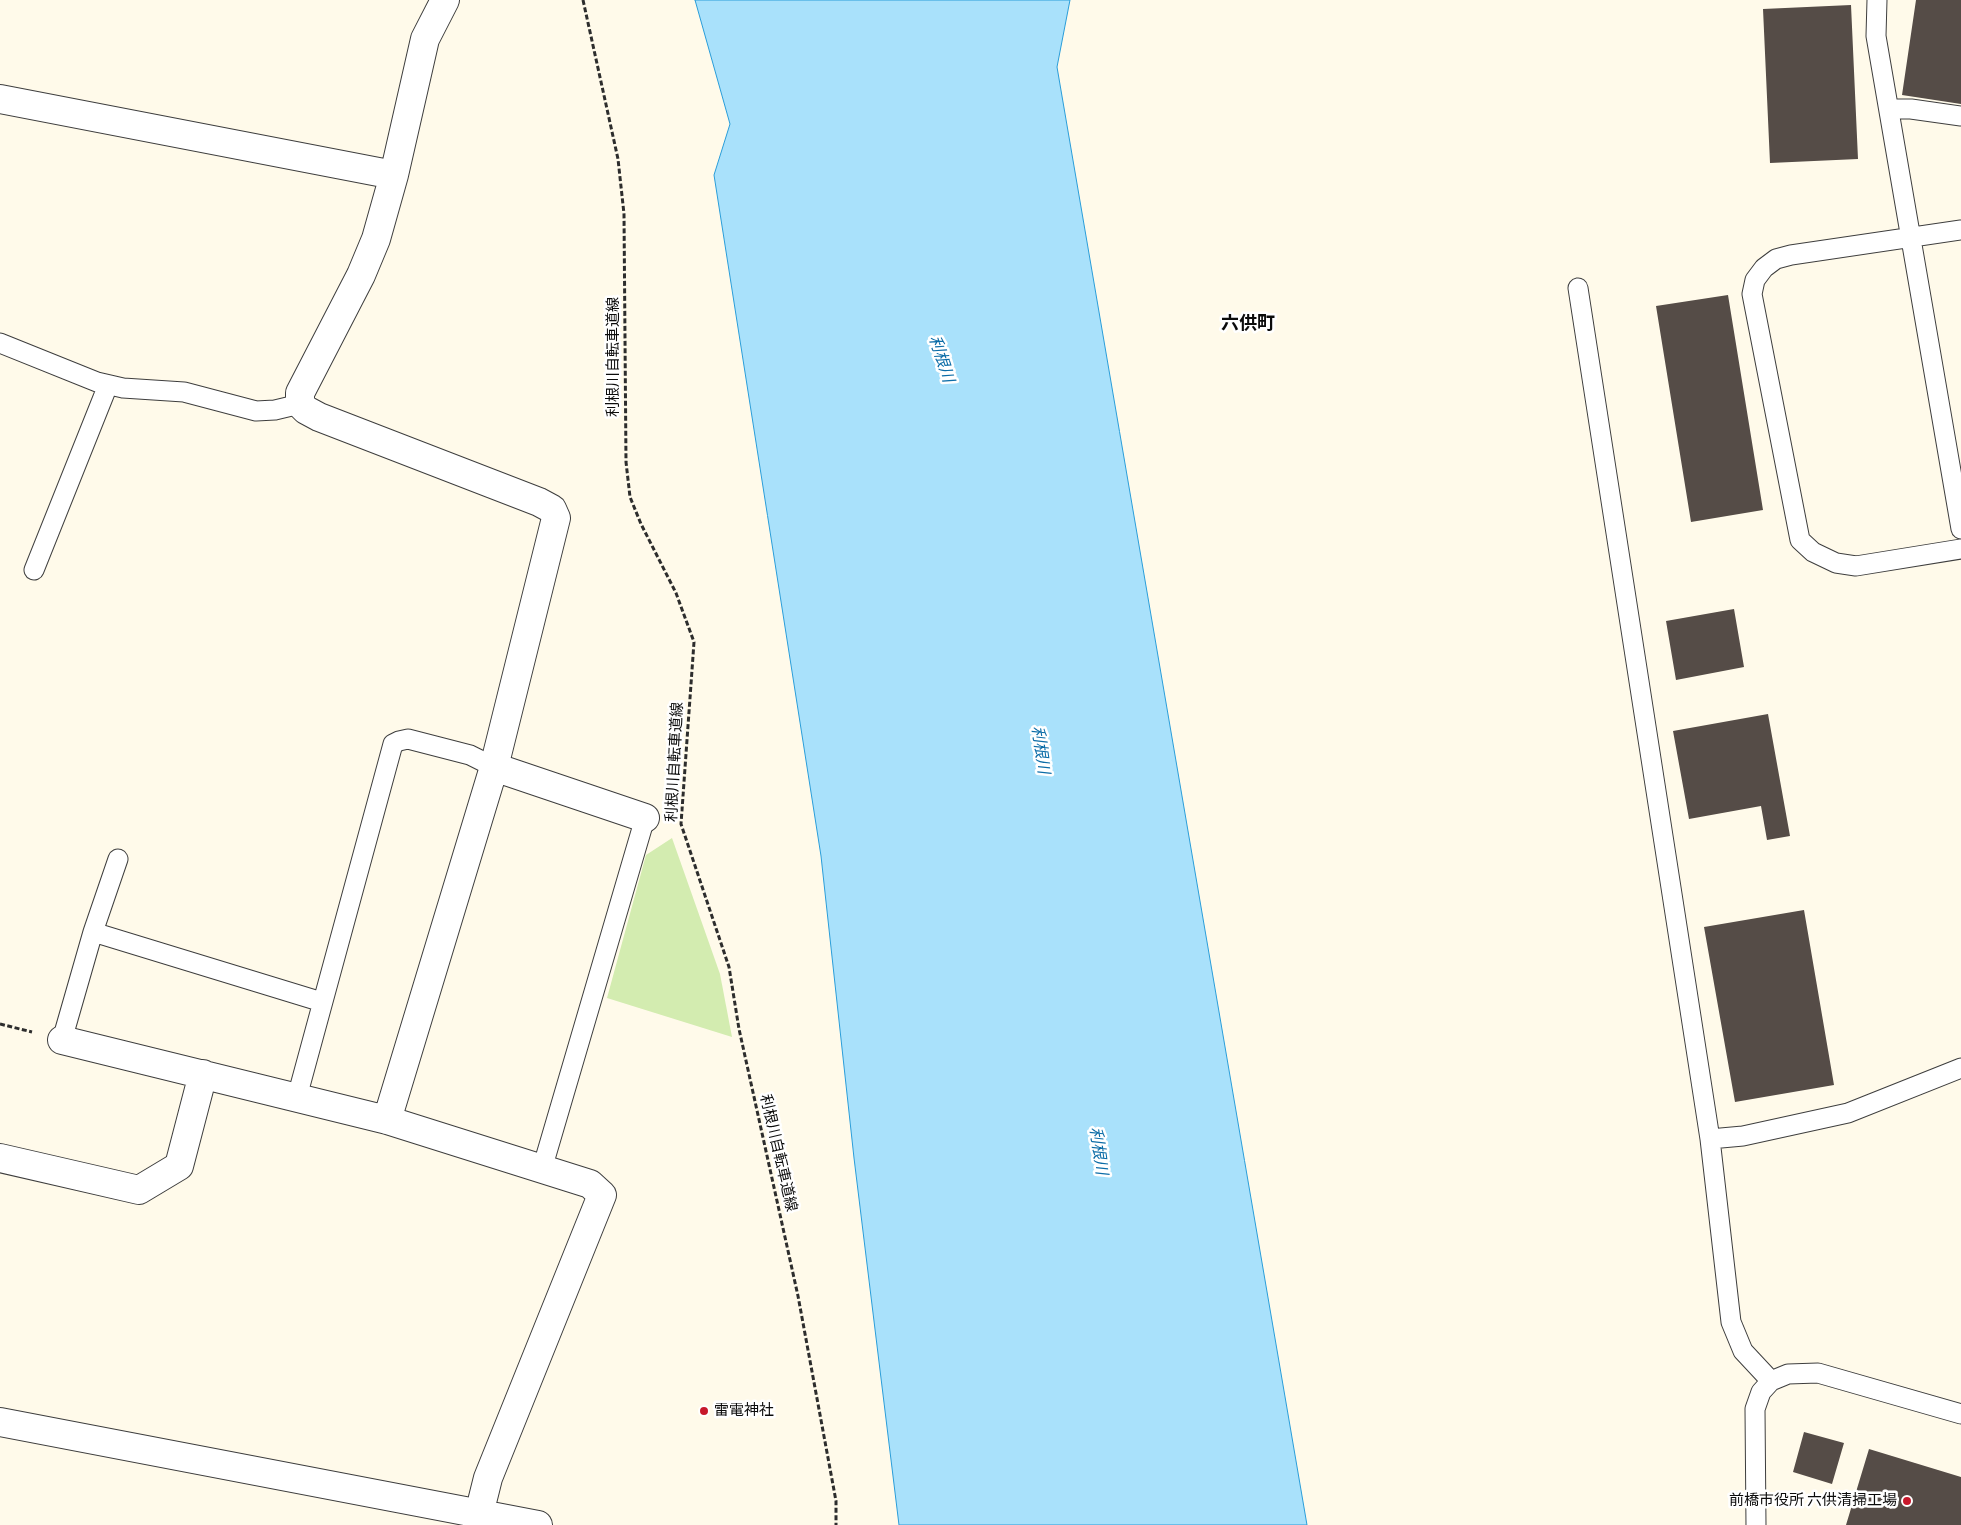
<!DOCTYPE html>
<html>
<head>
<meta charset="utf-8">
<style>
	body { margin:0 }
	canvas { display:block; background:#fffaea }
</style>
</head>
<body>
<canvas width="1961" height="1525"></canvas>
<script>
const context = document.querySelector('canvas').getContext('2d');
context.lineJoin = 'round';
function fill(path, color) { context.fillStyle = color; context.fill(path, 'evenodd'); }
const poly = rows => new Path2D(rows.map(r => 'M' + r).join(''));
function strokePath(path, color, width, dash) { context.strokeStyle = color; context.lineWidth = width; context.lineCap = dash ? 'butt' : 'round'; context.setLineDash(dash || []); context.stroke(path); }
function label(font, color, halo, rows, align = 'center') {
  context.font = font + ' Bitter,"Noto Sans JP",serif'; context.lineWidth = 5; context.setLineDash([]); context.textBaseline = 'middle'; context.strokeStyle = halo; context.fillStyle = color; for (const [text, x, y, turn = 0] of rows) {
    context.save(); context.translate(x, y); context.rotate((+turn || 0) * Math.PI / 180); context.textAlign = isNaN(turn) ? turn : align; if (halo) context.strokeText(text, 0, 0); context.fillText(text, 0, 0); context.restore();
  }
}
fill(poly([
	[672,838,720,974,732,1037,607,998,646,855]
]), '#d3ecb0');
const water = poly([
	[695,0,1070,0,1057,67,1307,1525,899,1525,854,1158,821,856,714,175,730,124,695,0]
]);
fill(water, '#a9e1fb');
strokePath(water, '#2a9dd9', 1);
fill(poly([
	[1916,0,1961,0,1961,104,1902,95],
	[1851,5,1858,159,1770,163,1763,9],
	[1728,295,1763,510,1691,522,1656,306],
	[1734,609,1744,667,1676,680,1666,621],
	[1768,714,1790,836,1767,840,1761,806,1689,819,1673,731],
	[1804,910,1834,1085,1735,1102,1704,927],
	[1804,1432,1844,1443,1832,1484,1793,1472],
	[1869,1449,1961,1477,1961,1525,1846,1525]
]), '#554c47');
const lane = poly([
	[1877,0,1876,36,1961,529],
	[1889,109,1911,109,1961,116],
	[1961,230,1791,255,1776,259,1764,268,1755,280,1752,294,1800,540,1813,552,1836,563,1856,566,1961,549],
	[1578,288,1710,1139,1731,1322,1743,1351,1771,1381],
	[0,343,97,382,123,388,184,392,256,411,275,410,300,404],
	[34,570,108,385],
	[93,932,322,1002],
	[62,1040,93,932,118,859],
	[297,1097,393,744,399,741,408,739,470,755,494,767],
	[1710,1139,1743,1136,1848,1113,1961,1068],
	[542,1169,645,818],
	[1756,1525,1755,1409,1761,1392,1771,1381,1788,1374,1818,1373,1961,1414]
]);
const street = poly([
	[0,99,394,175],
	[494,767,645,818],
	[62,1040,387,1120,590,1184,602,1195,488,1478,479,1514,479,1525],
	[387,1120,494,767,556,518,552,509,539,502,319,417,306,410,300,404,300,393,361,275,376,239,394,175,425,39,445,0],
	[0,1158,139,1190,179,1166,203,1074],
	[0,1422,538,1525]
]);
strokePath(lane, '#3e3e3e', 21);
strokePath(street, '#3e3e3e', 30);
strokePath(poly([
	[583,0,618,159,624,214,626,462,630,497,641,524,676,593,694,642,681,824,729,967,739,1029,798,1296,836,1501,836,1525],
	[0,1024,32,1032]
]), '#2d2d2d', 3, [5, 2.5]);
strokePath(lane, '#fff', 19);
strokePath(street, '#fff', 28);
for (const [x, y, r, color] of [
	[704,1411,5,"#c7182b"],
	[1907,1501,5,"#c7182b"]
]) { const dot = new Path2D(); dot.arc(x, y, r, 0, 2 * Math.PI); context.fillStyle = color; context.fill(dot); strokePath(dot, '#fff', 2); }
label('15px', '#0b0b0b', '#fff', [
	["利根川自転車道線",614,357,-90],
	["利根川自転車道線",675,762,-87],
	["利根川自転車道線",778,1153,77]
]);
label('15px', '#0b0b0b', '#fff', [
	["雷電神社",714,1411],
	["前橋市役所 六供清掃工場",1897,1501,"right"]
], 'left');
label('italic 16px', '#0b6ca7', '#fff', [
	["利根川",941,359,72],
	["利根川",1040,750,82],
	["利根川",1098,1151,82]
]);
label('bold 18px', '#0b0b0b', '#fff', [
	["六供町",1248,324]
]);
</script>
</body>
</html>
